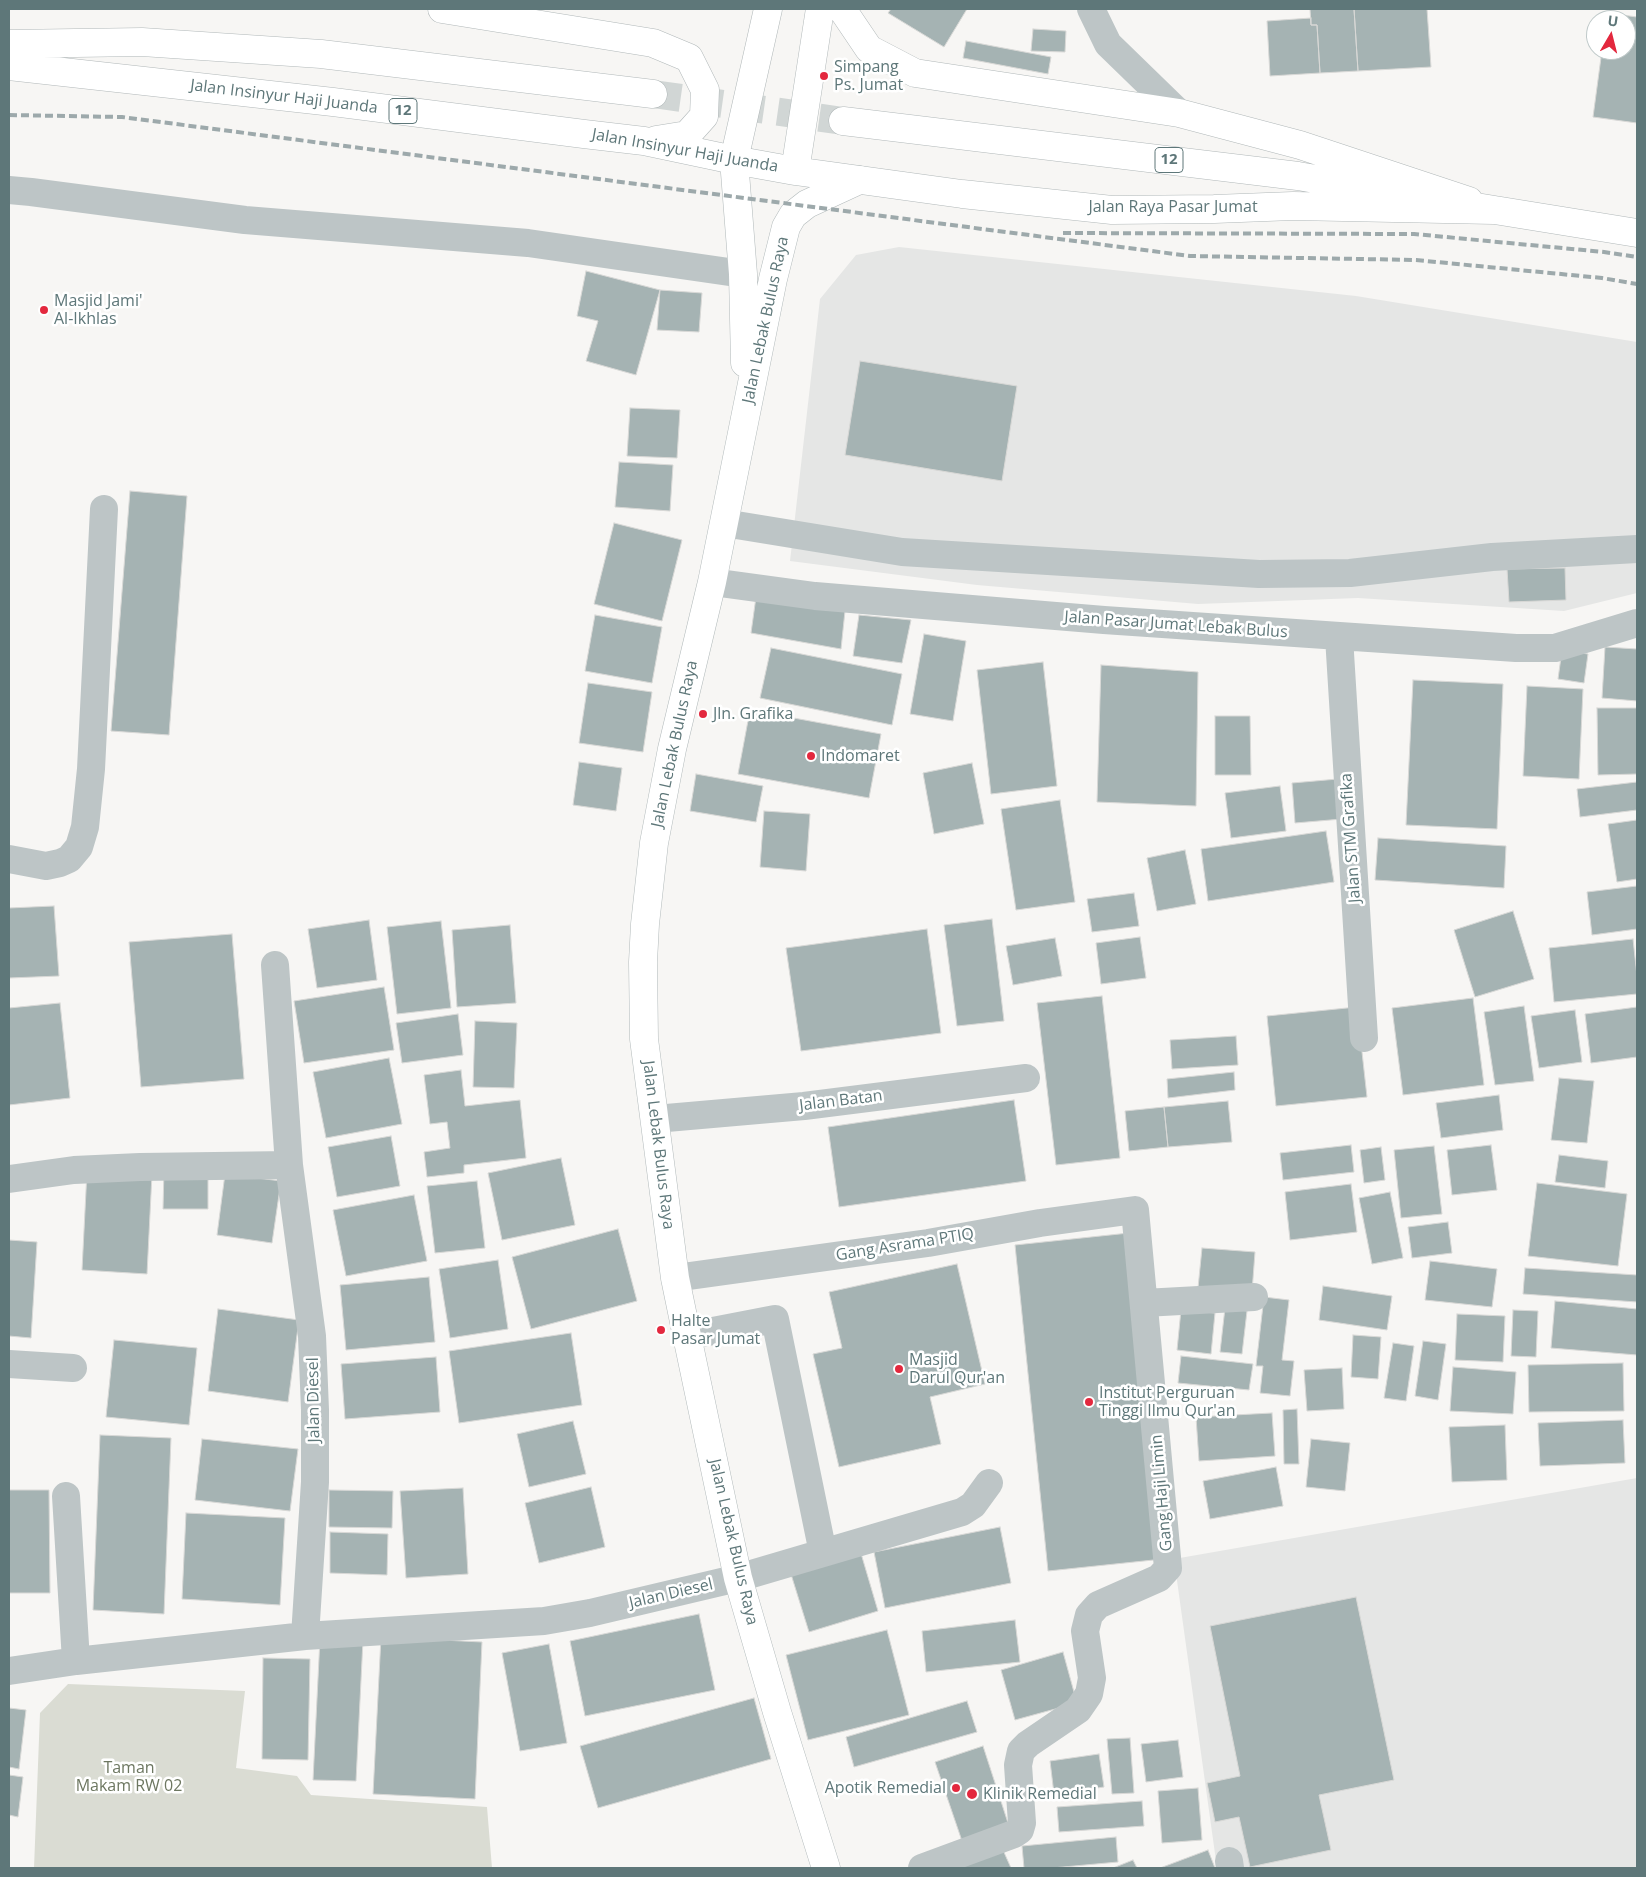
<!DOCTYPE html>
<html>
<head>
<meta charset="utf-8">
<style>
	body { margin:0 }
	#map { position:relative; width:1646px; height:1877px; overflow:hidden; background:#f7f6f4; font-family:"Open Sans",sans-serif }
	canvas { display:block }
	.frame { position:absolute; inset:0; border:10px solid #5e7779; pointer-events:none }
	.north { position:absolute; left:1586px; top:10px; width:50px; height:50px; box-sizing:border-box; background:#fff; border:1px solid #bfc9c9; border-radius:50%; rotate:8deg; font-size:14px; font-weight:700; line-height:20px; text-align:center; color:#5e7779 }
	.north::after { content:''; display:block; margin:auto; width:18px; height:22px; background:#e3283e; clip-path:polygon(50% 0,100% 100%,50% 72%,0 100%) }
</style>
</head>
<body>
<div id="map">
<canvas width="1646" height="1877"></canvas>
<div class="frame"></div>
<div class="north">U</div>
</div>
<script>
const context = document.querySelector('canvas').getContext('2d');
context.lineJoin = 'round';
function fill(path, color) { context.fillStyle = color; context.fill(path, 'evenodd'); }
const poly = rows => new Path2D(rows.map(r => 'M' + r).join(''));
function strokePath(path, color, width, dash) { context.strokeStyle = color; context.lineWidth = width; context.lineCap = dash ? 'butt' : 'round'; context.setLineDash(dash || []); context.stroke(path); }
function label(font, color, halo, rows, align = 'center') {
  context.font = font + ' "Open Sans",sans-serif'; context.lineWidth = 5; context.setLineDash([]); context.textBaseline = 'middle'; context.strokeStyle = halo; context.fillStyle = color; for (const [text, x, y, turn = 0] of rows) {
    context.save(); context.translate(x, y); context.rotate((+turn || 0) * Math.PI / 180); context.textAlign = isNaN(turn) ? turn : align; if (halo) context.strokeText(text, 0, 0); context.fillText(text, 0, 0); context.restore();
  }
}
fill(poly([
	[899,247,1356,296,1637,342,1637,593,1564,611,1358,598,1198,604,977,585,790,561,820,299,856,255],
	[1637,1478,1637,1868,1217,1868,1174,1559]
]), '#e5e6e5');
fill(poly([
	[68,1684,245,1691,236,1768,297,1776,311,1795,487,1807,492,1868,34,1868,40,1713]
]), '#dadcd3');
const building = poly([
	[891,9,967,9,944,47,888,13,891,9],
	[1310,9,1354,9,1358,71,1320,73,1317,25,1311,25,1310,9],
	[1354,9,1427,9,1431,67,1358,71,1354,9],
	[1607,13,1637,17,1637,123,1593,117,1602,50,1626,50,1626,20,1606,20,1607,13],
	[1311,18,1311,25,1317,25,1320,73,1270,76,1267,21,1311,18],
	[1033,29,1066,31,1065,52,1031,51,1033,29],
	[966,41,1051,57,1048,74,963,58,966,41],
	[586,271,660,290,636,375,586,361,598,321,577,316,586,271],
	[660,290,702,293,699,332,657,330,660,290],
	[860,361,1017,386,1002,481,845,455,860,361],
	[630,408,680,410,677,458,627,456,630,408],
	[619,462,673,465,670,511,615,507,619,462],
	[130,491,187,496,169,735,111,731,130,491],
	[614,523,682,540,662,621,594,604,614,523],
	[1565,568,1566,600,1509,602,1507,569,1565,568],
	[756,597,845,611,841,649,751,633,756,597],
	[595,615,662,627,652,683,585,671,595,615],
	[859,615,911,620,902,663,853,656,859,615],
	[924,634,966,641,953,721,910,714,924,634],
	[1605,647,1637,649,1637,701,1602,698,1605,647],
	[771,648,902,674,892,725,760,698,771,648],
	[1562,650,1588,654,1584,683,1558,679,1562,650],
	[1043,662,1057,786,991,794,977,670,1043,662],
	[1101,665,1198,672,1196,806,1097,802,1101,665],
	[1413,680,1503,684,1497,829,1406,825,1413,680],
	[588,683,652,692,643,752,579,743,588,683],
	[1527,686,1583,689,1579,779,1523,776,1527,686],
	[1597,708,1637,708,1637,774,1598,775,1597,708],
	[750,710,881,734,869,798,738,774,750,710],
	[1215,716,1250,716,1251,775,1215,775,1215,716],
	[579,762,622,768,616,811,573,805,579,762],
	[972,763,984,824,934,834,923,773,972,763],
	[696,774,763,786,756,822,690,811,696,774],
	[1338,779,1342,819,1295,823,1292,783,1338,779],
	[1637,782,1637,810,1580,817,1577,789,1637,782],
	[1280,786,1286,831,1231,838,1225,793,1280,786],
	[1060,800,1075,902,1016,910,1001,809,1060,800],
	[764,811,810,814,806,871,760,867,764,811],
	[1637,820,1637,879,1617,882,1608,824,1637,820],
	[1326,831,1334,882,1208,901,1201,849,1326,831],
	[1378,838,1506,846,1504,888,1375,880,1378,838],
	[1185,850,1196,904,1157,911,1147,858,1185,850],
	[1637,886,1637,929,1592,935,1587,892,1637,886],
	[1134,893,1139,926,1092,932,1087,899,1134,893],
	[54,906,59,976,9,978,9,908,54,906],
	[1513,911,1534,979,1475,997,1454,930,1513,911],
	[992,919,1004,1021,957,1026,944,925,992,919],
	[369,920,377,980,317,988,308,929,369,920],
	[441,921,451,1008,397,1014,387,927,441,921],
	[510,925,516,1003,457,1007,452,930,510,925],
	[927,929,941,1033,801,1051,786,948,927,929],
	[232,934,244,1079,141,1087,129,942,232,934],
	[1140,937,1146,978,1101,984,1096,943,1140,937],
	[1055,938,1062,976,1013,985,1006,946,1055,938],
	[1633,939,1637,976,1637,994,1554,1002,1549,948,1633,939],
	[384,987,394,1050,304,1063,294,1001,384,987],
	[1102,996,1120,1158,1056,1165,1037,1003,1102,996],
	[1473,998,1484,1085,1403,1095,1392,1008,1473,998],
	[60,1003,70,1098,9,1105,9,1008,60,1003],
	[1524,1006,1534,1081,1495,1085,1484,1012,1524,1006],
	[1357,1007,1367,1097,1276,1106,1267,1016,1357,1007],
	[1637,1007,1637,1057,1591,1063,1585,1014,1637,1007],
	[1575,1010,1582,1062,1539,1068,1531,1016,1575,1010],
	[458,1014,463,1055,402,1063,396,1023,458,1014],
	[475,1021,517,1023,514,1088,473,1087,475,1021],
	[1236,1036,1238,1065,1172,1069,1170,1040,1236,1036],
	[389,1058,402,1124,326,1138,313,1072,389,1058],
	[461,1070,465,1106,520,1100,526,1158,464,1165,464,1173,427,1177,424,1152,450,1148,447,1122,430,1124,424,1075,461,1070],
	[1234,1072,1235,1090,1168,1098,1167,1079,1234,1072],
	[1559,1078,1594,1081,1587,1143,1551,1140,1559,1078],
	[1499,1095,1503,1130,1441,1138,1436,1103,1499,1095],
	[1014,1100,1026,1181,839,1207,828,1127,1014,1100],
	[1228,1101,1232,1142,1168,1147,1164,1107,1228,1101],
	[1164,1107,1168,1147,1129,1151,1125,1111,1164,1107],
	[391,1136,400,1186,337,1197,328,1147,391,1136],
	[1351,1145,1354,1172,1283,1180,1280,1153,1351,1145],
	[1491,1145,1497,1190,1452,1195,1447,1150,1491,1145],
	[1434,1146,1442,1214,1401,1218,1394,1150,1434,1146],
	[1381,1147,1385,1180,1364,1183,1360,1150,1381,1147],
	[1559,1155,1608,1161,1605,1188,1555,1182,1559,1155],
	[561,1158,575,1225,502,1240,488,1173,561,1158],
	[164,1169,208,1170,208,1209,163,1209,164,1169],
	[87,1171,152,1174,147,1274,82,1270,87,1171],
	[225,1174,281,1181,272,1243,217,1235,225,1174],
	[477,1181,485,1248,435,1253,427,1186,477,1181],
	[1537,1183,1627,1194,1618,1266,1528,1256,1537,1183],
	[1351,1184,1357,1232,1290,1240,1285,1192,1351,1184],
	[1390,1192,1403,1258,1372,1264,1359,1198,1390,1192],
	[414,1195,427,1261,346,1276,333,1210,414,1195],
	[1448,1222,1452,1253,1412,1258,1408,1227,1448,1222],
	[618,1229,637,1301,531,1329,512,1257,618,1229],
	[1129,1233,1163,1559,1048,1571,1015,1245,1129,1233],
	[9,1240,37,1242,31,1338,9,1336,9,1240],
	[1202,1248,1255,1252,1252,1292,1198,1288,1202,1248],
	[498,1260,508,1329,450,1338,439,1269,498,1260],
	[1430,1261,1497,1269,1492,1307,1425,1300,1430,1261],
	[957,1264,985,1384,930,1397,941,1444,839,1467,813,1354,842,1348,829,1292,957,1264],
	[1525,1268,1637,1275,1637,1302,1523,1294,1525,1268],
	[429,1277,435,1342,346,1350,340,1285,429,1277],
	[1323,1286,1392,1296,1387,1330,1319,1320,1323,1286],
	[1264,1297,1289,1300,1282,1360,1294,1361,1290,1396,1260,1393,1263,1366,1256,1366,1264,1297],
	[1555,1301,1637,1309,1637,1355,1551,1348,1555,1301],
	[1225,1308,1247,1311,1242,1354,1220,1352,1225,1308],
	[218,1309,299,1320,288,1402,208,1391,218,1309],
	[1181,1310,1215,1313,1211,1354,1177,1350,1181,1310],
	[1513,1310,1538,1311,1536,1357,1511,1356,1513,1310],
	[1457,1314,1505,1316,1503,1362,1455,1360,1457,1314],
	[571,1333,582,1405,459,1423,449,1351,571,1333],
	[1353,1335,1381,1337,1378,1379,1351,1377,1353,1335],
	[114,1340,197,1348,189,1425,106,1417,114,1340],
	[1423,1341,1446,1344,1438,1400,1415,1396,1423,1341],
	[1393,1343,1414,1346,1406,1401,1384,1398,1393,1343],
	[1181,1356,1253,1364,1249,1390,1178,1383,1181,1356],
	[436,1357,440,1412,345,1419,341,1364,436,1357],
	[1623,1363,1624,1411,1529,1412,1528,1365,1623,1363],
	[1453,1367,1516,1372,1513,1414,1450,1411,1453,1367],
	[1342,1368,1344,1409,1307,1411,1304,1370,1342,1368],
	[1297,1409,1299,1464,1284,1464,1283,1410,1297,1409],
	[1272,1413,1275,1456,1199,1461,1196,1417,1272,1413],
	[1623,1420,1625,1463,1540,1466,1538,1423,1623,1420],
	[573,1421,586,1474,529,1487,517,1434,573,1421],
	[1505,1425,1507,1480,1452,1482,1449,1427,1505,1425],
	[100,1435,171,1438,164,1614,93,1610,100,1435],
	[202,1439,298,1449,290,1511,195,1500,202,1439],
	[1311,1439,1350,1443,1345,1491,1306,1487,1311,1439],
	[1276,1467,1283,1506,1210,1519,1203,1481,1276,1467],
	[591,1487,605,1547,539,1563,525,1503,591,1487],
	[463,1488,468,1574,406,1578,400,1491,463,1488],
	[9,1490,49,1490,50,1593,9,1593,9,1490],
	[329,1490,393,1491,392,1528,329,1527,329,1490],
	[186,1513,285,1518,280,1605,182,1599,186,1513],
	[1000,1527,1011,1583,885,1608,874,1552,1000,1527],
	[330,1532,388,1534,387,1575,330,1573,330,1532],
	[860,1550,878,1611,809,1632,790,1571,860,1550],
	[1356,1597,1394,1780,1319,1795,1331,1850,1250,1867,1239,1817,1215,1822,1207,1783,1240,1776,1210,1626,1356,1597],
	[699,1614,715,1690,585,1716,570,1641,699,1614],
	[1015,1620,1020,1662,926,1672,922,1631,1015,1620],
	[887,1630,909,1715,808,1740,786,1655,887,1630],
	[381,1637,482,1642,475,1799,373,1794,381,1637],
	[320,1638,363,1640,356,1781,313,1780,320,1638],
	[549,1644,567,1743,520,1751,502,1653,549,1644],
	[1063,1652,1077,1703,1015,1720,1001,1670,1063,1652],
	[263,1658,310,1659,308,1760,262,1759,263,1658],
	[754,1698,771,1759,598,1808,580,1746,754,1698],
	[967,1701,977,1732,854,1767,846,1737,967,1701],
	[9,1708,26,1710,19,1769,9,1767,9,1708],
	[1130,1738,1134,1793,1112,1794,1107,1739,1130,1738],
	[1178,1740,1183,1777,1146,1782,1141,1744,1178,1740],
	[983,1746,1009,1826,962,1841,935,1762,983,1746],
	[1099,1754,1104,1787,1054,1794,1050,1761,1099,1754],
	[9,1775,23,1777,18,1817,9,1815,9,1775],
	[1198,1788,1202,1840,1162,1843,1158,1791,1198,1788],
	[1142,1801,1144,1826,1059,1832,1057,1807,1142,1801],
	[1116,1837,1118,1862,1052,1868,1024,1868,1022,1846,1116,1837],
	[1003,1850,1011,1868,955,1868,1003,1850],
	[1208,1850,1215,1868,1160,1868,1208,1850],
	[1133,1860,1137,1868,1113,1868,1133,1860]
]);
fill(building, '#a5b3b3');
strokePath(building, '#d8d8d6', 1);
strokePath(poly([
	[653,94,843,121]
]), '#d1d6d5', 28, [28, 14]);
const major = poly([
	[734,160,743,274,745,363],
	[826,1868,777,1712,738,1578,687,1336,675,1278,644,1039,643,962,645,924,654,843,672,749,712,582,773,279,786,227,793,215,807,204,859,180]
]);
const highway = poly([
	[442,9,653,43,689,58,705,90,704,116,687,135,656,140],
	[842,9,869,49,915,73,1179,113,1300,145,1469,201],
	[9,44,142,42,321,54,653,94],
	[9,66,333,102,584,134,644,141,734,160,795,171,962,194,1112,210,1214,209,1293,206,1494,210],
	[843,121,1298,176,1407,195],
	[734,160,768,9],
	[795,171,820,9],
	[1476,207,1637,233]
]);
strokePath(major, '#b1b9ba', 29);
strokePath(highway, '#b1b8b9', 29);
strokePath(poly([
	[1091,9,1108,44,1179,113],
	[9,190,31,192,245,220,528,243,743,274],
	[724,523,902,552,1259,574,1350,573,1492,557,1637,549],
	[712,582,815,596,1104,620,1516,648,1555,648,1637,623],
	[1339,637,1364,1038],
	[9,859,46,866,60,863,69,859,79,847,85,827,91,769,104,509],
	[275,965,289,1165,312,1336,315,1410,315,1482,305,1636],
	[655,1119,804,1106,1026,1078],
	[9,1179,74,1170,140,1167,289,1165],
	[675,1278,928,1243,1040,1223,1135,1210,1168,1568,1159,1578,1098,1605,1089,1615,1085,1631,1092,1678,1089,1694,1078,1710,1028,1744,1021,1751,1018,1765,1022,1823,1020,1830,1014,1834,922,1868],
	[1144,1303,1254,1297],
	[687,1336,775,1319,823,1553],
	[9,1364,73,1368],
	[66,1496,76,1661],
	[9,1671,76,1661,305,1636,544,1621,590,1613,738,1578,962,1512,973,1505,989,1483],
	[1229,1861,1230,1868]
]), '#bdc5c6', 28);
strokePath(major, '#fff', 28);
strokePath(highway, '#fff', 28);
strokePath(poly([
	[9,115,122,117,1190,256,1416,260,1602,278,1637,284],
	[1063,233,1414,234,1604,252,1637,257]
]), '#9da9ab', 4, [8, 4]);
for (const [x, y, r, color] of [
	[824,76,5,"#e3283e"],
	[44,310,5,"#e3283e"],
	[703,714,5,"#e3283e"],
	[811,756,5,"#e3283e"],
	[661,1330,5,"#e3283e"],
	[899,1369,5,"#e3283e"],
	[1089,1402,5,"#e3283e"],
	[956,1788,5,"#e3283e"],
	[972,1794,6,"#e3283e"]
]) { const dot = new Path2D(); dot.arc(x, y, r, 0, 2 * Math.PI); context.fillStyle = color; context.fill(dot); strokePath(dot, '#fff', 2); }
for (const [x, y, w] of [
	[403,111,28],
	[1169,160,28]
]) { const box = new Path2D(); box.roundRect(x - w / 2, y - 12.5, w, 25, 4); context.fillStyle = '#fff'; context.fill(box); strokePath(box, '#5e7779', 1); }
label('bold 15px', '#5e7779', null, [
	["12",403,111],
	["12",1169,160]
]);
label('16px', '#5e7779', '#fff', [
	["Simpang",834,67],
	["Ps. Jumat",834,85],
	["Masjid Jami'",54,301],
	["Al-Ikhlas",54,319],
	["Jln. Grafika",713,714],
	["Indomaret",821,756],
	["Halte",671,1321],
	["Pasar Jumat",671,1339],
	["Masjid",909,1360],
	["Darul Qur'an",909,1378],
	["Institut Perguruan",1099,1393],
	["Tinggi Ilmu Qur'an",1099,1411],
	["Apotik Remedial",946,1788,"right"],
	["Klinik Remedial",983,1794]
], 'left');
label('16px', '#5e7779', '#fff', [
	["Jalan Insinyur Haji Juanda",284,97,7],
	["Jalan Insinyur Haji Juanda",685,151,10],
	["Jalan Raya Pasar Jumat",1173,207],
	["Jalan Lebak Bulus Raya",766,320,-78],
	["Jalan Pasar Jumat Lebak Bulus",1176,625,4],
	["Jalan Lebak Bulus Raya",675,744,-78],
	["Jalan STM Grafika",1351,838,-94],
	["Jalan Batan",841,1101,-7],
	["Jalan Lebak Bulus Raya",658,1145,83],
	["Gang Asrama PTIQ",905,1245,-9],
	["Jalan Diesel",314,1400,-91],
	["Gang Haji Limin",1162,1493,-95],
	["Jalan Lebak Bulus Raya",733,1542,77],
	["Jalan Diesel",671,1594,-13]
]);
label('16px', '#6d7761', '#fff', [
	["Taman",129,1768],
	["Makam RW 02",129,1786]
]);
</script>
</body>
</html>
